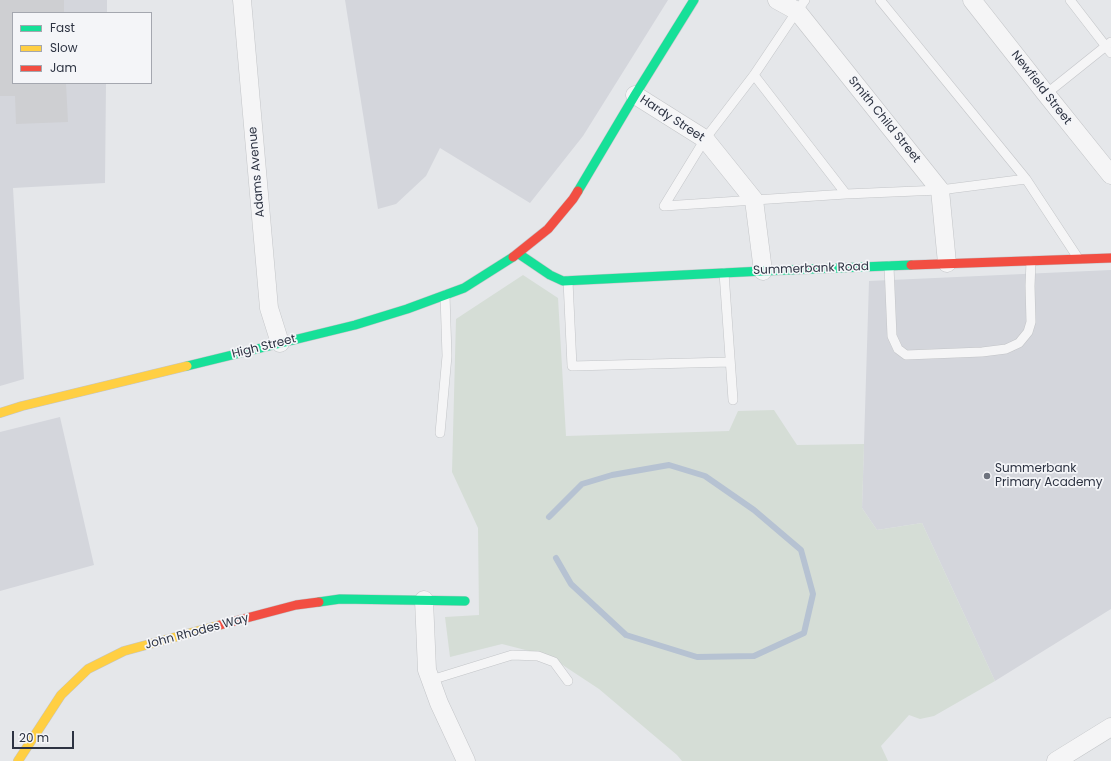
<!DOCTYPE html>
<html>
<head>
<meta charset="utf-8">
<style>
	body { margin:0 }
	#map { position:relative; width:1111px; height:761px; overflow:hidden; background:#e5e7ea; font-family:Poppins,sans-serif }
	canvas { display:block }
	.legend { position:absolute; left:12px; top:12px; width:140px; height:72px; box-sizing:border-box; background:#f4f5f8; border:1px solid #a4a7af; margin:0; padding:5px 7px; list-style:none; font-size:12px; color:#2d3342 }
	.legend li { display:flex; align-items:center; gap:8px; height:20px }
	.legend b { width:20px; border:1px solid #a4a7af }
	.scale { position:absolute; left:12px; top:731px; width:62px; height:18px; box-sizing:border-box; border:2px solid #2d3342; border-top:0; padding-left:5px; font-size:12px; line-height:14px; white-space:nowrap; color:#2d3342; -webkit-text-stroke:3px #f4f5f8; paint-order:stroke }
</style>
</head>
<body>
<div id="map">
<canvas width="1111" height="761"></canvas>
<ul class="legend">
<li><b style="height:5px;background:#16e098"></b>Fast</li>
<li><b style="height:5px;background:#ffcf43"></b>Slow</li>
<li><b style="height:5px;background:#f24e42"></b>Jam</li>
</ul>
<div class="scale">20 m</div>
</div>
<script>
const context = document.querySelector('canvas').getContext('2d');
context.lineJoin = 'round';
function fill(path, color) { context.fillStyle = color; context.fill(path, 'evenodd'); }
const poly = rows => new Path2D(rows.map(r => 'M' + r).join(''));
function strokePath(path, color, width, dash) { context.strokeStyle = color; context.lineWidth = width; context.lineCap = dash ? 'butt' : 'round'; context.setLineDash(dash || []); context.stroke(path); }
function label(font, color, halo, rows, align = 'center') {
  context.font = font + ' Poppins,sans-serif'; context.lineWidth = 3.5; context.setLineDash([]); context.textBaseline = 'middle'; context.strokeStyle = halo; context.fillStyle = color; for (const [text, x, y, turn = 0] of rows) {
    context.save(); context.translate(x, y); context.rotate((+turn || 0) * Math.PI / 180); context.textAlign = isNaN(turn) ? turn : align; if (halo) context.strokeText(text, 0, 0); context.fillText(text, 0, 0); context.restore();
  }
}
fill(poly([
	[0,0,107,0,107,13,13,13,13,83,106,83,105,183,13,188,24,379,0,386],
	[345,0,668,0,583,136,530,203,440,148,426,176,396,204,378,209],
	[1111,270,1111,609,995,681,922,523,877,530,862,508,869,281],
	[60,417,94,565,0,591,0,432]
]), '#d4d6dc');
fill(poly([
	[523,275,558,298,566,436,729,431,738,411,774,410,797,445,864,444,862,508,877,530,922,523,995,681,934,716,920,719,909,715,881,746,888,761,682,761,677,755,599,689,549,656,502,644,450,657,445,617,479,615,478,528,452,472,456,319]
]), '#d5ddd6');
strokePath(poly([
	[549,517,582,484,612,475,669,465,705,476,754,510,801,550,813,594,804,633,754,656,697,657,626,635,571,584,556,558]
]), '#b6c2d2', 6);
fill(poly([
	[0,0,64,0,64,13,13,13,13,83,66,83,68,122,16,124,15,96,0,96]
]), '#cecfd2');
const lane = poly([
	[805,0,797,11,754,75,705,139,664,206,846,194,940,190,1026,179],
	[880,0,1026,179,1078,258],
	[1070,0,1111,53],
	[754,75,846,194],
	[1046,94,1111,42],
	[889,266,892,336,898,349,906,355,982,352,1006,349,1019,343,1028,332,1031,322,1030,286,1031,261],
	[724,273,733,400],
	[568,281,572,366,730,362],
	[440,433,447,356,445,295],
	[431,680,512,655,538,656,554,662,568,681]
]);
const street = poly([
	[242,0,269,308,280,343],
	[777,0,797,11,940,190,947,263],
	[972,0,1046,94,1111,175],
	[635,95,705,139,754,200,763,271],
	[424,600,427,670,439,703,466,761],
	[1056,761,1111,727]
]);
const fast = poly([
	[578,191,635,95,694,0],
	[519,254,550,275,563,281,763,271,911,265],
	[187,366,355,325,407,309,464,288,513,257],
	[319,602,340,599,465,601]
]);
const slow = poly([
	[0,413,22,406,187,366],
	[18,761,61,695,88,669,124,651,220,625]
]);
const jam = poly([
	[513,257,548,229,573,199,578,191],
	[911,265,1111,258],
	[220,625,296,605,319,602]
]);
strokePath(lane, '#c3c5c8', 10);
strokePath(street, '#c3c5c8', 19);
strokePath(fast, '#c3c5c8', 10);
strokePath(slow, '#c3c5c8', 10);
strokePath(jam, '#c3c5c8', 10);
strokePath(lane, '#f5f5f6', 9);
strokePath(street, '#f5f5f6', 18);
strokePath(fast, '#16e098', 9);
strokePath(slow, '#ffcf43', 9);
strokePath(jam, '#f24e42', 9);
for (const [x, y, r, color] of [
	[987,476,4,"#6d727d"]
]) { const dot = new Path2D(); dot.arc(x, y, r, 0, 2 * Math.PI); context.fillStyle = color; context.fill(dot); strokePath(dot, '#f4f5f8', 1.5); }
label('12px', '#2d3342', '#f4f5f8', [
	["Newfield Street",1041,88,52],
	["Hardy Street",672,119,33],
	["Smith Child Street",884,120,51],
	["Adams Avenue",257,172,-95],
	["Summerbank Road",811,269,-2],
	["High Street",264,347,-14],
	["John Rhodes Way",197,632,-15]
]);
label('12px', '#2d3342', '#f4f5f8', [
	["Summerbank",995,469],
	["Primary Academy",995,483]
], 'left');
</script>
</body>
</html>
